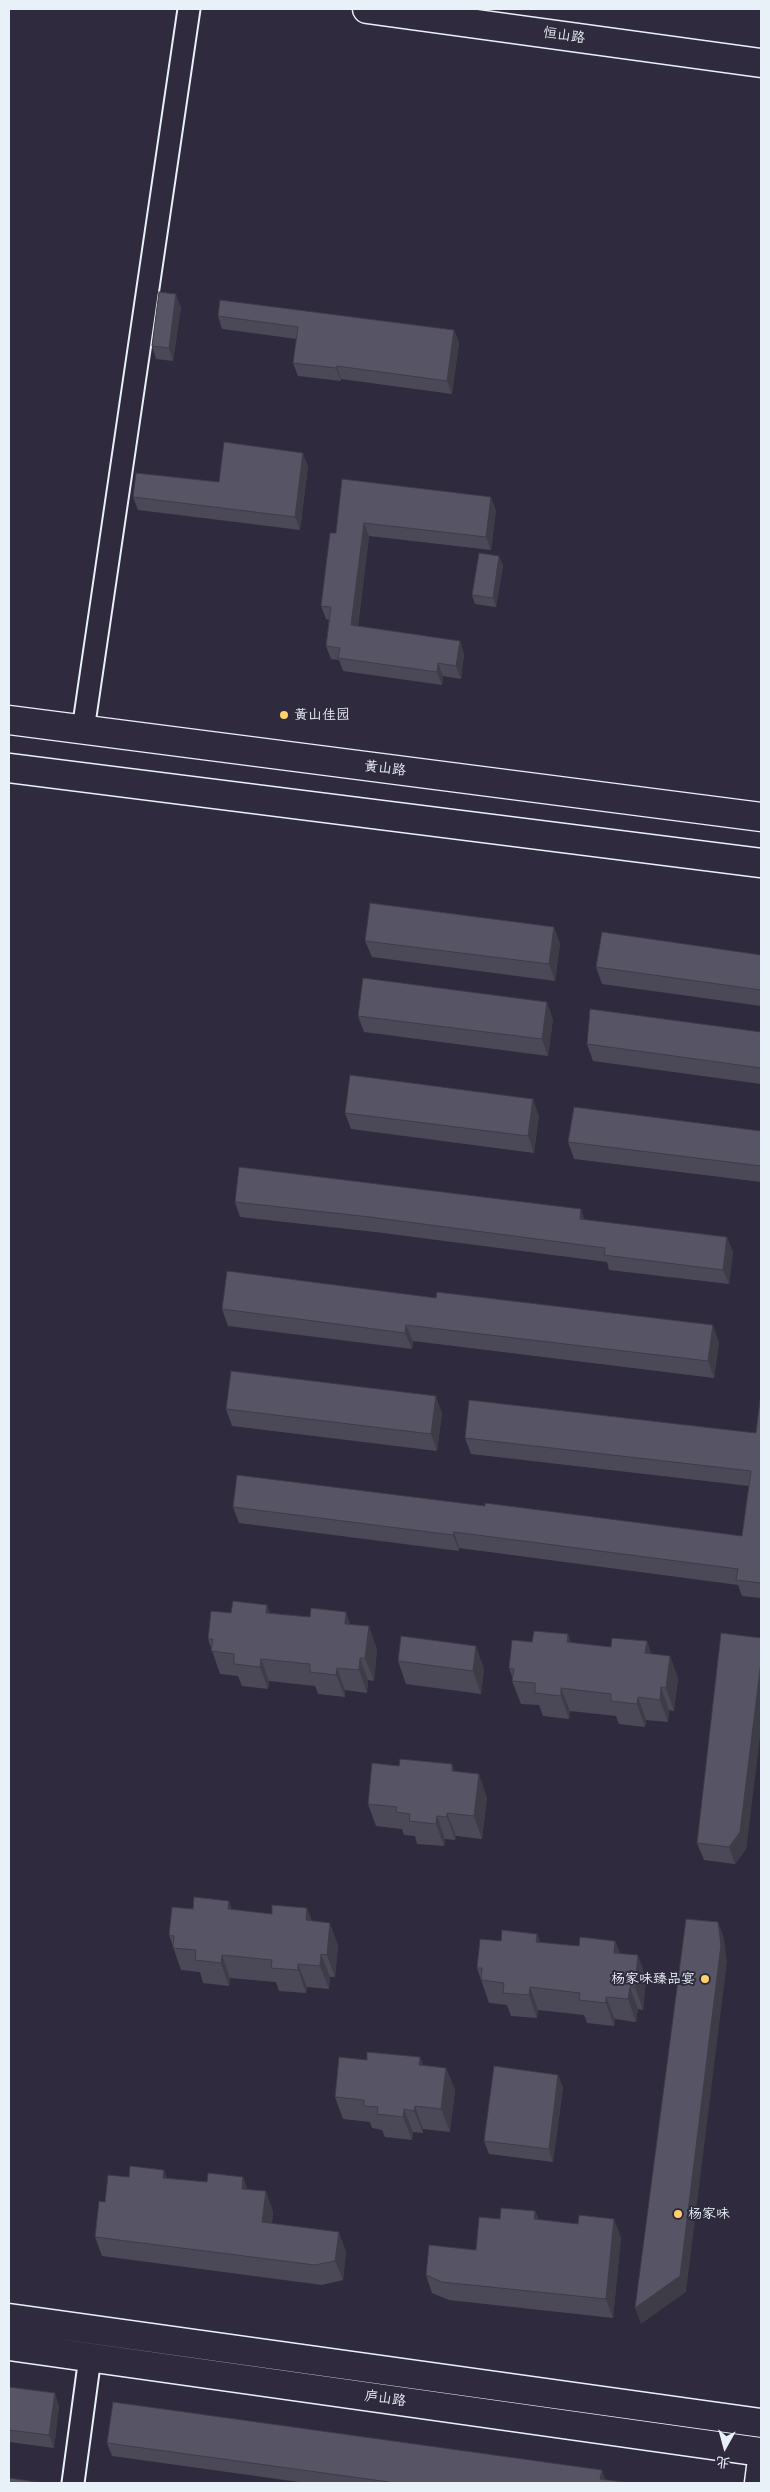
<!DOCTYPE html>
<html>
<head>
<meta charset="utf-8">
<style>
	body { margin:0 }
	#map { position:relative; width:770px; height:2492px; overflow:hidden; background:#2f2a3d; font-family:"Balsamiq Sans","LXGW WenKai TC",sans-serif }
	canvas { display:block }
	.frame { position:absolute; inset:0; border:10px solid #e8f1f8; pointer-events:none }
	.north { position:absolute; left:700px; top:2422px; width:50px; height:50px; -webkit-text-stroke:4px #2f2a3d; paint-order:stroke; rotate:187deg; font-size:14px; font-weight:700; line-height:20px; text-align:center; color:#e8f1f8 }
	.north::after { content:''; display:block; margin:auto; width:18px; height:22px; background:#e8f1f8; clip-path:polygon(50% 0,100% 100%,50% 72%,0 100%) }
</style>
</head>
<body>
<div id="map">
<canvas width="770" height="2492"></canvas>
<div class="frame"></div>
<div class="north">北</div>
</div>
<script>
const context = document.querySelector('canvas').getContext('2d');
context.lineJoin = 'round';
const poly = rows => new Path2D(rows.map(r => 'M' + r).join(''));
function strokePath(path, color, width, dash) { context.strokeStyle = color; context.lineWidth = width; context.lineCap = dash ? 'butt' : 'round'; context.setLineDash(dash || []); context.stroke(path); }
function fill(path, color) { context.fillStyle = color; context.fill(path, 'evenodd'); }
function label(font, color, halo, rows, align = 'center') {
  context.font = font + ' "Balsamiq Sans","LXGW WenKai TC",sans-serif'; context.lineWidth = 4; context.setLineDash([]); context.textBaseline = 'middle'; context.strokeStyle = halo; context.fillStyle = color; for (const [text, x, y, turn = 0] of rows) {
    context.save(); context.translate(x, y); context.rotate((+turn || 0) * Math.PI / 180); context.textAlign = isNaN(turn) ? turn : align; if (halo) context.strokeText(text, 0, 0); context.fillText(text, 0, 0); context.restore();
  }
}
const street = poly([
	[83,730,189,9],
	[73,2483,90,2357]
]);
const secondary = poly([
	[367,9,761,63],
	[9,720,761,817],
	[9,768,761,863],
	[9,2318,761,2423],
	[9,2346,761,2452],
	[759,2483,761,2467]
]);
strokePath(street, '#e8f1f8', 25);
strokePath(secondary, '#e8f1f8', 31);
strokePath(street, '#2f2a3d', 21);
strokePath(secondary, '#2f2a3d', 28);
fill(poly([
	[181,307,173,361,156,359,152,346],
	[218,316,454,330,459,343,452,394,341,379,341,381,298,376,293,363,297,339,222,329],
	[308,466,300,530,138,510,133,497,219,482],
	[342,479,496,510,491,550,369,536,358,626,460,641,464,654,461,679,443,676,442,685,343,671,339,660,331,659,326,646,329,620,326,619,321,606,336,533],
	[503,565,496,607,475,604,472,595],
	[554,927,560,944,555,981,372,957,365,941],
	[761,955,761,1006,602,984,596,967],
	[358,1016,553,1019,548,1056,364,1032],
	[761,1032,761,1084,593,1061,587,1044],
	[345,1113,539,1115,534,1153,351,1129],
	[761,1131,761,1182,574,1159,568,1142],
	[235,1202,585,1220,733,1252,729,1284,609,1270,607,1262,375,1232,240,1217],
	[222,1309,719,1342,714,1378,413,1341,412,1349,228,1326],
	[761,1392,761,1598,742,1596,738,1585,459,1548,459,1551,239,1523,233,1507,485,1506,742,1536,749,1486,471,1454,465,1438,756,1433],
	[226,1409,442,1413,437,1451,232,1426],
	[346,1612,350,1624,377,1649,374,1681,368,1680,367,1693,345,1690,345,1697,318,1694,315,1686,269,1681,268,1689,242,1686,238,1676,220,1674,208,1639,231,1613,270,1613,310,1617],
	[568,1634,571,1643,611,1647,647,1641,651,1654,670,1656,678,1679,674,1711,669,1710,668,1722,646,1720,645,1727,619,1724,616,1716,570,1711,569,1719,543,1716,539,1705,521,1704,512,1681,513,1679,509,1668,532,1642],
	[761,1638,761,1727,746,1849,735,1864,704,1860,697,1843],
	[476,1646,484,1669,481,1694,406,1684,398,1661],
	[455,1772,487,1797,482,1839,456,1836,455,1840,445,1839,444,1846,417,1844,415,1836,404,1835,402,1829,376,1826,368,1804],
	[193,1909,232,1909,312,1921,338,1945,335,1977,330,1977,329,1989,307,1987,306,1993,279,1991,276,1982,230,1978,229,1986,203,1983,200,1972,181,1970,169,1935],
	[537,1934,540,1942,579,1946,615,1941,620,1953,646,1978,643,2010,638,2009,636,2022,615,2019,614,2026,587,2023,584,2015,538,2010,537,2018,511,2016,507,2005,489,2003,477,1968,501,1941],
	[420,2057,423,2065,446,2068,455,2090,450,2132,423,2129,423,2133,413,2132,412,2140,385,2137,382,2130,372,2128,370,2122,343,2119,335,2097,367,2060],
	[558,2075,563,2088,553,2162,489,2154,484,2141],
	[129,2177,167,2178,207,2182,243,2177,247,2189,273,2211,272,2223,346,2251,343,2280,322,2285,102,2256,95,2237],
	[535,2211,539,2220,621,2237,613,2318,449,2300,432,2293,426,2275,476,2250,500,2219],
	[9,2387,59,2406,54,2448,9,2442],
	[107,2443,602,2470,605,2480,630,2483,306,2483,112,2456]
]), '#4b4957');
fill(poly([
	[176,294,181,307,173,361,169,348],
	[454,330,459,343,452,394,447,381],
	[337,366,341,379,341,381,336,368],
	[303,453,308,466,300,530,295,517],
	[491,497,496,510,491,550,486,537],
	[364,523,369,536,356,638,351,625],
	[499,556,503,565,496,607,493,598],
	[460,641,464,654,461,679,456,666],
	[438,663,443,676,442,685,437,672],
	[554,927,560,944,555,981,549,964],
	[547,1002,553,1019,548,1056,542,1039],
	[533,1099,539,1115,534,1153,528,1136],
	[581,1209,586,1224,580,1219],
	[727,1237,733,1252,729,1284,723,1270],
	[406,1325,413,1341,412,1349,405,1333],
	[713,1325,719,1342,714,1378,708,1361],
	[436,1396,442,1413,437,1451,431,1434],
	[454,1532,459,1548,459,1551,453,1535],
	[267,1605,276,1627,266,1613],
	[346,1612,354,1635,345,1624],
	[369,1626,377,1649,374,1681,365,1658],
	[568,1634,576,1657,567,1642],
	[647,1641,655,1664,645,1653],
	[476,1646,484,1669,481,1694,473,1671],
	[670,1656,678,1679,674,1711,666,1688],
	[360,1658,368,1680,367,1693,359,1670],
	[261,1659,269,1681,268,1689,260,1667],
	[761,1662,761,1727,746,1849,735,1864,729,1847],
	[337,1668,345,1690,345,1697,336,1675],
	[661,1687,669,1710,668,1722,660,1700],
	[561,1688,570,1711,569,1719,561,1696],
	[638,1697,646,1720,645,1727,637,1704],
	[452,1764,461,1787,452,1771],
	[479,1774,487,1797,482,1839,474,1816],
	[447,1813,456,1836,455,1840,447,1817],
	[437,1816,445,1839,444,1846,436,1824],
	[229,1901,237,1924,228,1909],
	[307,1908,316,1931,306,1920],
	[718,1922,724,1938,727,1962,686,2292,641,2324,635,2308],
	[330,1923,338,1945,335,1977,327,1955],
	[537,1934,545,1956,536,1942],
	[615,1941,623,1963,614,1953],
	[321,1954,330,1977,329,1989,320,1966],
	[222,1955,230,1978,229,1986,221,1963],
	[638,1955,646,1978,643,2010,635,1987],
	[298,1964,307,1987,306,1993,298,1970],
	[530,1987,538,2010,537,2018,529,1995],
	[630,1987,638,2009,636,2022,628,1999],
	[606,1997,615,2019,614,2026,606,2003],
	[420,2057,428,2080,419,2065],
	[446,2068,455,2090,450,2132,441,2109],
	[558,2075,563,2088,553,2162,549,2149],
	[415,2106,423,2129,423,2133,414,2111],
	[404,2109,413,2132,412,2140,403,2117],
	[164,2170,171,2189,163,2178],
	[243,2177,250,2196,242,2189],
	[266,2191,273,2211,270,2241,262,2222],
	[535,2211,542,2229,534,2219],
	[614,2219,621,2237,613,2318,606,2299],
	[339,2232,346,2251,343,2280,335,2261],
	[55,2393,59,2406,54,2448,49,2435],
	[602,2470,606,2483,600,2479]
]), '#3d3c47');
const building = poly([
	[159,292,176,294,169,348,152,346,159,292],
	[220,300,454,330,447,381,337,366,336,368,293,363,298,327,218,316,220,300],
	[224,442,303,453,295,517,133,497,136,473,219,482,224,442],
	[342,479,491,497,486,537,364,523,351,625,460,641,456,666,438,663,437,672,338,658,340,648,326,646,331,607,321,606,330,533,336,533,342,479],
	[479,553,499,556,493,598,472,595,479,553],
	[370,903,554,927,549,964,365,941,370,903],
	[602,932,761,955,761,990,596,967,602,932],
	[363,978,547,1002,542,1039,358,1016,363,978],
	[590,1009,761,1032,761,1068,587,1044,590,1009],
	[350,1075,533,1099,528,1136,345,1113,350,1075],
	[574,1107,761,1131,761,1166,568,1142,574,1107],
	[239,1167,581,1209,580,1219,727,1237,723,1270,604,1255,605,1248,370,1217,235,1202,239,1167],
	[227,1271,436,1298,437,1292,713,1325,708,1361,406,1325,405,1333,222,1309,227,1271],
	[231,1371,436,1396,431,1434,226,1409,231,1371],
	[761,1392,761,1583,736,1580,738,1569,454,1532,453,1535,233,1507,237,1475,485,1506,485,1503,742,1536,751,1471,465,1438,469,1400,756,1433,761,1392],
	[233,1601,267,1605,266,1613,310,1617,311,1608,346,1612,345,1624,369,1626,365,1658,360,1658,359,1670,337,1668,336,1675,310,1672,310,1664,261,1659,260,1667,234,1664,234,1654,211,1651,213,1639,208,1639,211,1611,231,1613,233,1601],
	[534,1631,568,1634,567,1642,611,1647,612,1638,647,1641,645,1653,670,1656,666,1688,661,1687,660,1700,638,1697,637,1704,611,1701,611,1694,561,1688,561,1696,535,1693,535,1683,512,1681,514,1669,509,1668,512,1640,532,1642,534,1631],
	[721,1633,761,1638,761,1662,740,1832,729,1847,697,1843,721,1633],
	[401,1636,476,1646,473,1671,398,1661,401,1636],
	[400,1759,452,1764,452,1771,479,1774,474,1816,447,1813,447,1817,437,1816,436,1824,409,1821,410,1814,396,1812,397,1807,368,1804,372,1763,399,1766,400,1759],
	[194,1897,229,1901,228,1909,272,1914,272,1905,307,1908,306,1920,330,1923,327,1955,321,1954,320,1966,298,1964,298,1970,271,1968,272,1960,222,1955,221,1963,195,1960,196,1950,173,1948,174,1936,169,1935,172,1907,193,1909,194,1897],
	[686,1919,718,1922,721,1945,680,2276,635,2308,686,1919],
	[502,1930,537,1934,536,1942,579,1946,580,1937,615,1941,614,1953,638,1955,635,1987,630,1987,628,1999,606,1997,606,2003,579,2000,580,1993,530,1987,529,1995,503,1993,504,1983,481,1980,482,1968,477,1968,480,1939,501,1941,502,1930],
	[367,2052,420,2057,419,2065,446,2068,441,2109,415,2106,414,2111,404,2109,403,2117,377,2114,378,2107,364,2106,364,2100,335,2097,339,2057,367,2060,367,2052],
	[494,2066,558,2075,549,2149,484,2141,494,2066],
	[130,2166,164,2170,163,2178,207,2182,208,2173,243,2177,242,2189,266,2191,262,2222,339,2232,335,2261,315,2265,95,2237,99,2201,105,2202,108,2175,129,2177,130,2166],
	[501,2208,535,2211,534,2219,578,2224,579,2215,614,2219,606,2299,442,2282,426,2275,429,2245,476,2250,479,2217,500,2219,501,2208],
	[9,2387,55,2393,49,2435,9,2430,9,2387],
	[113,2402,602,2470,600,2479,630,2483,396,2483,107,2443,113,2402],
	[9,2478,44,2483,9,2483,9,2478]
]);
fill(building, '#575565');
strokePath(building, '#3d3c47', 1);
for (const [x, y, r, color] of [
	[284,715,5,"#ffd166"],
	[705,1979,5,"#ffd166"],
	[678,2214,5,"#ffd166"]
]) { const dot = new Path2D(); dot.arc(x, y, r, 0, 2 * Math.PI); context.fillStyle = color; context.fill(dot); strokePath(dot, '#2f2a3d', 2); }
label('14px', '#e8f1f8', '#2f2a3d', [
	["恒山路",564,36,8],
	["黄山路",385,769,7],
	["庐山路",385,2399,8]
]);
label('14px', '#e8f1f8', '#2f2a3d', [
	["黄山佳园",294,715],
	["杨家味臻品宴",695,1979,"right"],
	["杨家味",688,2214]
], 'left');
</script>
</body>
</html>
